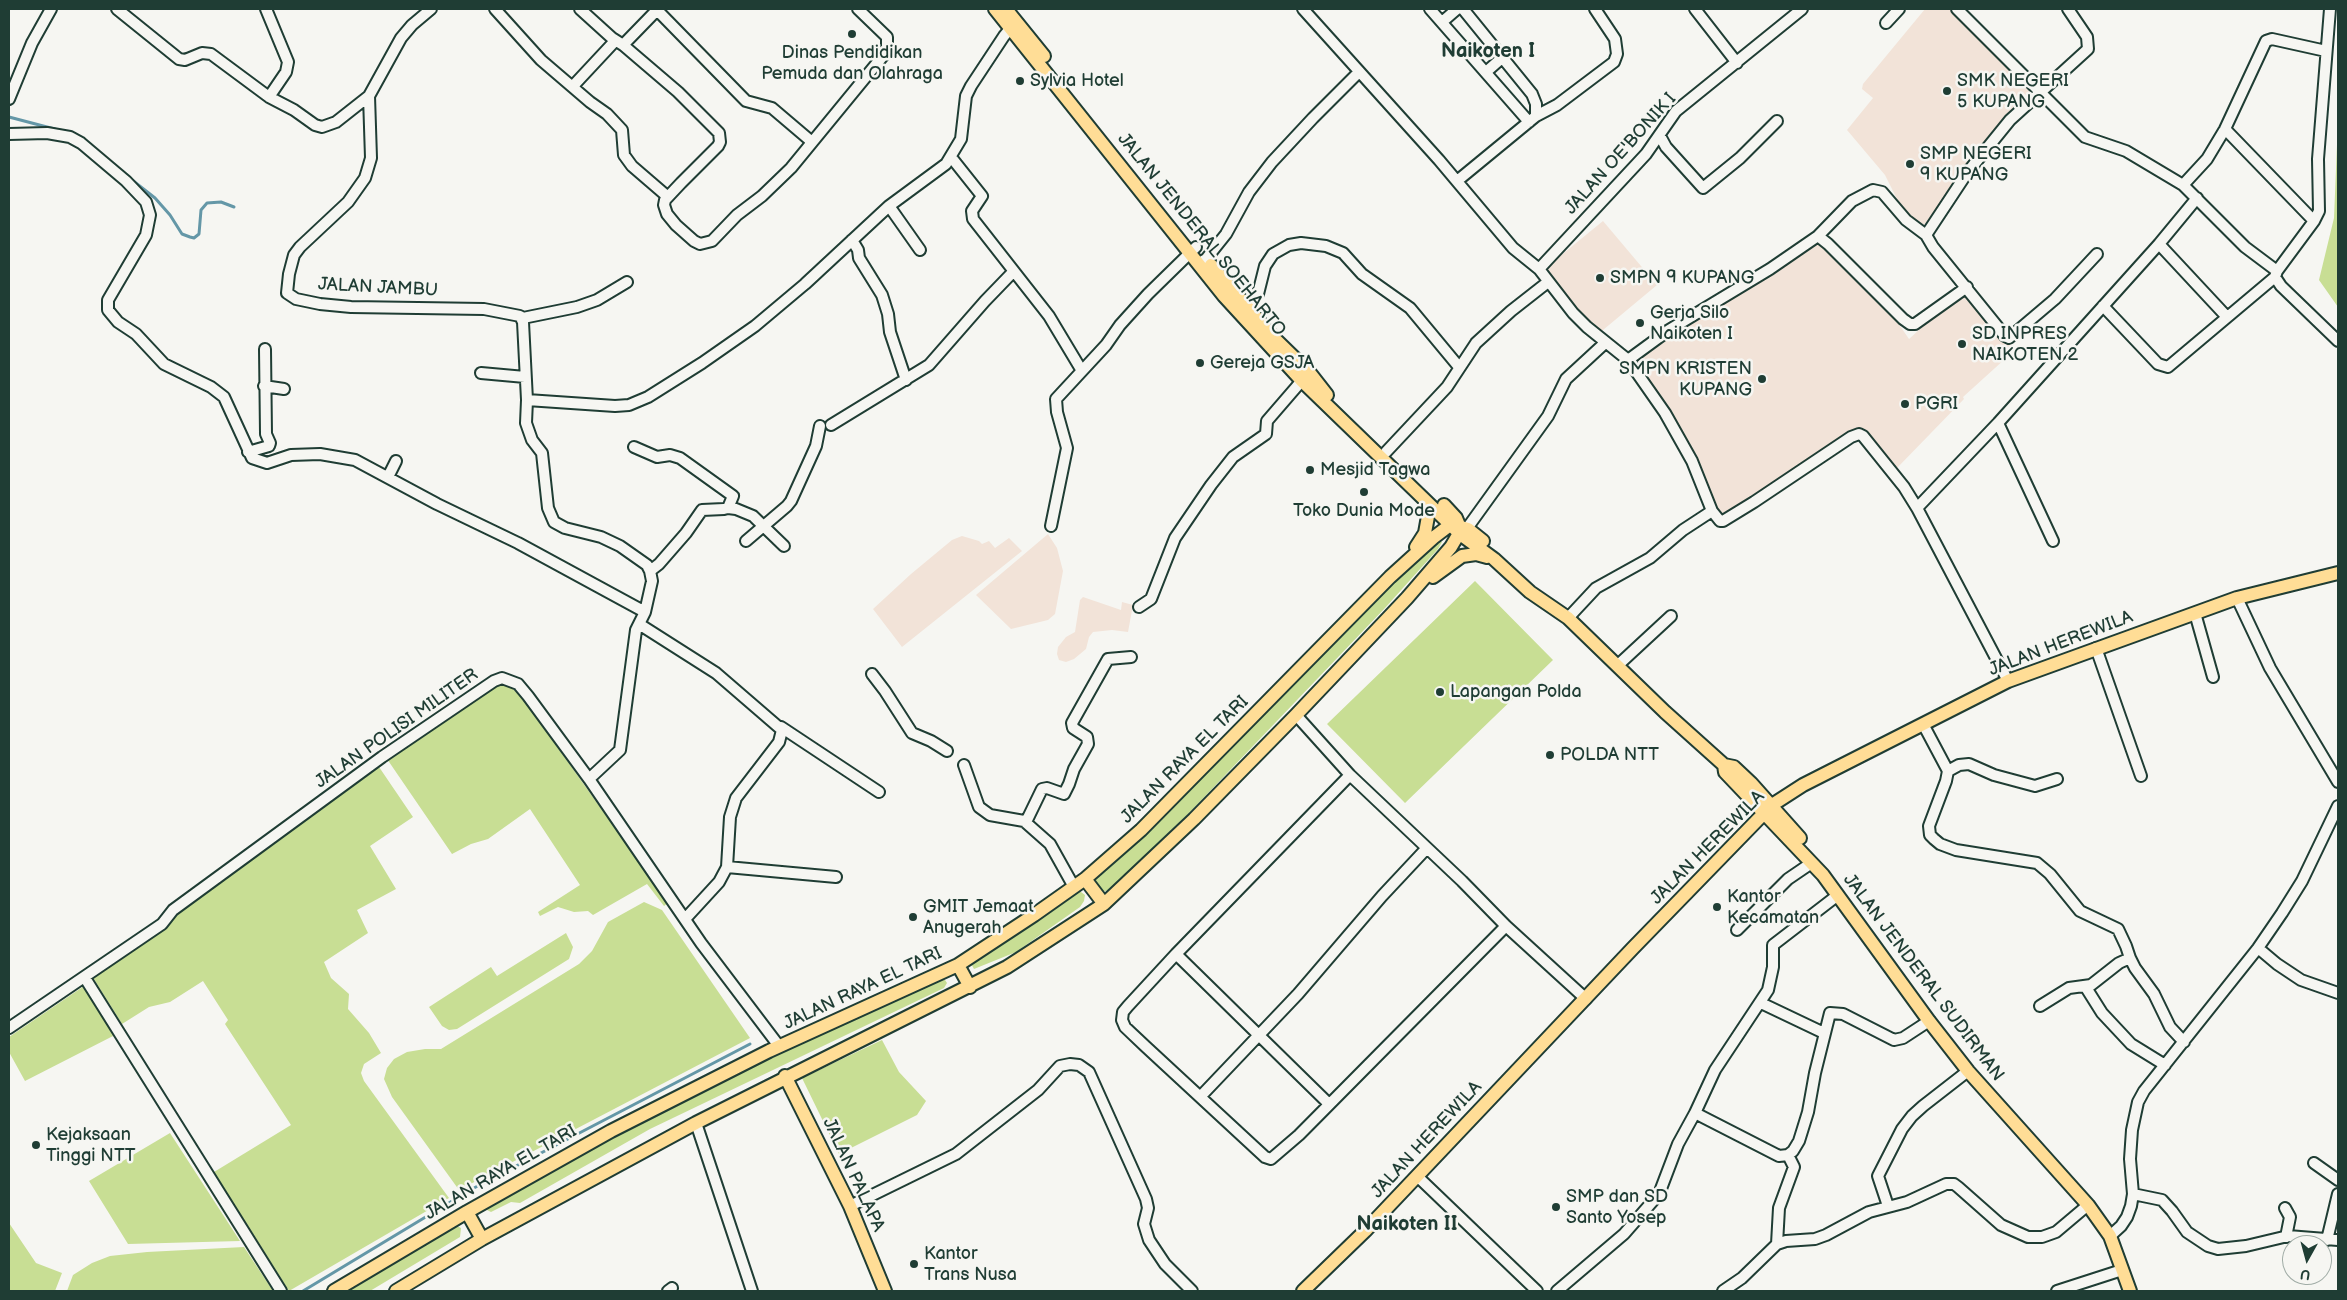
<!DOCTYPE html>
<html>
<head>
<meta charset="utf-8">
<style>
	body { margin:0 }
	#map { position:relative; width:2347px; height:1300px; overflow:hidden; background:#f6f6f2; font-family:"Balsamiq Sans",sans-serif }
	canvas { display:block }
	.frame { position:absolute; inset:0; border:10px solid #1f3d34; pointer-events:none }
	.north { position:absolute; left:2282px; top:1235px; width:50px; height:50px; box-sizing:border-box; background:#f6f6f2; border:1px solid #a0aca6; border-radius:50%; rotate:187deg; font-size:14px; font-weight:700; line-height:20px; text-align:center; color:#1f3d34 }
	.north::after { content:''; display:block; margin:auto; width:18px; height:22px; background:#1f3d34; clip-path:polygon(50% 0,100% 100%,50% 72%,0 100%) }
</style>
</head>
<body>
<div id="map">
<canvas width="2347" height="1300"></canvas>
<div class="frame"></div>
<div class="north">U</div>
</div>
<script>
const context = document.querySelector('canvas').getContext('2d');
context.lineJoin = 'round';
function fill(path, color) { context.fillStyle = color; context.fill(path, 'evenodd'); }
const poly = rows => new Path2D(rows.map(r => 'M' + r).join(''));
function strokePath(path, color, width, dash) { context.strokeStyle = color; context.lineWidth = width; context.lineCap = dash ? 'butt' : 'round'; context.setLineDash(dash || []); context.stroke(path); }
function label(font, color, halo, rows, align = 'center') {
  context.font = font + ' "Balsamiq Sans",sans-serif'; context.lineWidth = 5; context.setLineDash([]); context.textBaseline = 'middle'; context.strokeStyle = halo; context.fillStyle = color; for (const [text, x, y, turn = 0] of rows) {
    context.save(); context.translate(x, y); context.rotate((+turn || 0) * Math.PI / 180); context.textAlign = isNaN(turn) ? turn : align; if (halo) context.strokeText(text, 0, 0); context.fillText(text, 0, 0); context.restore();
  }
}
fill(poly([
	[1925,9,1954,9,1966,26,2031,93,1960,172,1957,172,1960,174,1935,217,1931,222,1922,225,1914,222,1899,203,1885,175,1847,130,1873,98,1862,89,1863,84],
	[1603,221,1657,285,1597,335,1543,270],
	[1819,242,1885,304,1909,339,1962,291,2016,349,1963,397,1964,399,1897,468,1861,427,1728,514,1722,514,1716,511,1710,489,1678,430,1633,361],
	[1048,534,1057,548,1063,571,1055,614,1048,620,1011,629,976,595],
	[962,536,979,541,982,544,989,541,995,548,1009,538,1022,551,902,647,873,609,911,574,952,540],
	[1083,597,1121,610,1122,602,1133,605,1128,632,1112,630,1093,632,1089,637,1086,649,1074,659,1066,662,1059,660,1057,654,1058,647,1066,637,1075,632,1080,600]
]), '#f2e3d8');
fill(poly([
	[2338,120,2338,307,2319,280,2334,218],
	[1438,539,1442,542,1438,549,1385,608,1189,813,1109,890,1102,892,1094,883,1097,876,1335,637],
	[1475,581,1553,660,1405,803,1327,724],
	[489,683,507,683,524,700,668,903,664,906,647,884,593,915,588,911,574,912,558,907,540,916,538,912,580,885,530,809,488,839,471,844,452,854,385,756],
	[377,764,413,817,370,846,396,889,357,910,368,933,324,962,331,978,349,994,348,1009,369,1033,381,1053,364,1064,361,1073,364,1081,449,1198,289,1291,214,1172,291,1125,225,1024,228,1020,203,981,170,1002,149,1007,122,1024,92,976],
	[1074,892,1081,892,1085,895,1084,901,1080,907,1016,952,974,969,969,960],
	[644,902,662,910,750,1038,459,1190,392,1097,384,1079,387,1068,394,1059,407,1052,425,1049,441,1049,579,964,592,951,608,922],
	[566,933,573,947,569,959,457,1029,449,1030,442,1026,429,1007,491,967,497,976],
	[939,980,945,980,947,983,944,988,650,1129,520,1203,511,1202,491,1212,487,1210,487,1206,678,1098],
	[84,986,115,1035,25,1081,9,1052,9,1037],
	[882,1040,899,1072,926,1101,917,1115,839,1154,802,1078],
	[170,1133,240,1241,128,1244,89,1181],
	[9,1223,36,1263,62,1273,55,1291,9,1291],
	[455,1225,461,1228,460,1237,370,1291,342,1291],
	[244,1247,273,1291,67,1291,73,1275,92,1263,110,1256,147,1252]
]), '#c8de94');
strokePath(poly([
	[9,117,66,132],
	[132,180,155,198,170,215,182,234,190,237,194,238,199,234,201,210,207,203,221,202,234,207],
	[303,1291,472,1189,750,1044]
]), '#6497a7', 3);
const minor = poly([
	[117,9,179,59,185,60,202,53,211,54,269,97],
	[266,9,288,62,286,72,269,97,294,110,315,125,322,127,336,122,369,96,401,38,412,25,431,9],
	[495,9,541,60,590,102,607,114,622,130,624,155,632,166,668,197],
	[580,9,612,38,623,45,678,92,719,133,720,142,718,146,681,183,665,200,664,205,667,214,676,225,694,241,700,244,712,241,737,215,762,196,791,168,887,51,887,37,858,9],
	[1303,9,1439,160,1513,248,1539,269,1573,313,1587,327,1628,360,1665,413,1692,461,1712,511,1720,521,1723,521,1754,502,1851,437,1859,434,1863,436,1904,487,1917,508,2008,681],
	[1430,9,1529,122],
	[1463,9,1532,94,1536,104,1536,116],
	[1695,9,1737,63],
	[1957,9,2085,137,2126,151,2183,185,2245,247,2277,271,2275,277,2281,286,2338,341],
	[2068,9,2087,37,2088,49,2010,120,1967,173,1926,235,1933,247,2005,336,2009,338,2055,299,2097,254],
	[657,10,746,101,772,108,812,142],
	[1442,22,1457,9],
	[1886,23,1899,9],
	[623,45,658,9],
	[1486,72,1503,57],
	[573,86,615,41],
	[369,96,371,158,365,178,348,202,300,247,294,255,289,274,287,293,296,299,320,304,351,307,484,309,520,316,523,322,527,400],
	[9,99,32,43,51,9],
	[2225,129,2314,221],
	[9,134,47,133,70,137,81,143,126,181,146,202,150,215,146,235,108,300,108,310,118,322,136,334,164,364,211,387,224,397,252,458,267,463,291,455,320,454,355,460,437,504,518,543,645,612],
	[1660,136,1666,147,1703,188,1740,158,1777,121],
	[951,157,982,196,972,211,973,219,1049,316,1082,371],
	[1457,181,1536,116,1557,105,1614,62,1617,54,1615,39,1595,9],
	[2183,185,2207,159,2225,129,2266,41,2272,39,2326,51],
	[889,206,920,250],
	[1818,236,1852,201,1873,190,1882,192,1906,220,1926,235],
	[852,240,858,250,859,258,882,295,888,314,890,332,906,380],
	[2159,244,2227,317],
	[1199,263,1206,259,1226,234,1249,192,1272,162,1313,118,1359,72],
	[1539,269,1646,154,1676,111,1802,9],
	[2277,271,2314,221,2319,211,2318,159,2330,9],
	[2103,306,2158,364,2168,367,2275,277],
	[1247,307,1258,294,1265,266,1273,254,1289,245,1301,243,1326,246,1343,253,1362,274,1410,308,1459,367],
	[523,318,577,307,597,300,627,282],
	[1628,360,1669,330,1770,269,1818,236,1828,244,1903,319,1910,324,1915,324,1967,287],
	[481,373,525,377],
	[264,386,284,389],
	[1998,423,2053,541],
	[831,425,929,365,985,301,1013,272],
	[634,447,657,457,670,455,680,458,733,496,728,508,724,509,702,510,686,533,659,564,650,571],
	[248,452,269,446,270,443,266,434,265,349],
	[1386,452,1447,387,1476,343,1511,311,1548,282],
	[388,477,396,461],
	[728,508,736,509,753,516,784,546],
	[1917,508,1998,423,2159,244,2197,198],
	[1051,526,1067,448,1057,412,1056,399,1106,345,1120,325,1148,294,1196,247],
	[1468,527,1548,416,1566,379,1605,343],
	[746,541,787,506,791,501,816,446,820,426],
	[2237,598,2270,668,2338,782],
	[1139,607,1151,599,1175,538,1211,485,1233,457,1266,434,1267,421,1305,377],
	[2195,613,2213,677],
	[1568,618,1596,588,1650,558,1683,530,1712,511],
	[639,624,716,673,782,730,779,742,736,798,730,817,727,867,719,882,685,919],
	[2096,648,2141,776],
	[1617,666,1671,616],
	[872,674,885,691,912,733,931,741,947,751],
	[1296,715,1350,775],
	[1923,724,1948,771,1946,781,1929,826,1930,835,1934,839,1940,844,1956,850,2037,863,2050,874,2080,911,2118,929,2126,946,2130,958,2119,963,2091,985,2069,988,2040,1006],
	[781,727,879,792],
	[964,765,979,807,990,815,1024,821,1050,844,1074,887],
	[1948,771,1959,765,1969,764,1994,775,2035,786,2057,779],
	[589,779,620,750,636,630,645,612,652,581,650,571,647,565,620,546,601,537,565,528,554,522,548,508,542,453,532,440,526,423,527,400,615,406,629,405,648,397,702,363,755,326,805,284,889,206,946,164,961,139,966,96,971,86,1004,36,1014,24],
	[1026,822,1042,789,1047,788,1064,794,1069,784,1074,769,1088,744,1087,737,1073,728,1072,723,1108,659,1131,657],
	[727,867,836,877],
	[1506,926,1299,1135,1271,1159,1265,1157,1145,1046,1125,1027,1122,1020,1123,1012,1128,1006,1176,954,1350,775,1462,881,1506,926,1586,999],
	[1737,930,1788,879,1810,864],
	[2258,948,2277,964,2301,980,2338,993],
	[1176,954,1329,1104],
	[2130,958,2135,968,2154,994,2170,1027,2184,1042],
	[85,978,281,1291],
	[2085,986,2102,1013,2131,1044,2165,1065],
	[1761,1003,1824,1033],
	[9,1028,162,924,173,910,382,757,494,681,502,678,518,684,528,696,589,779,701,943,779,1046],
	[1200,1097,1298,994,1382,896,1426,849],
	[1695,1113,1715,1070,1768,990,1773,967,1773,945,1838,895],
	[696,1123,752,1291],
	[2314,1163,2338,1180],
	[1417,1176,1537,1291],
	[2133,1194,2162,1200,2172,1211,2187,1232,2208,1246,2218,1249,2246,1246,2288,1236,2338,1240],
	[850,1206,956,1154,1038,1090,1060,1066,1070,1064,1079,1065,1089,1072,1146,1199,1148,1208,1144,1224,1149,1240,1165,1264,1192,1291],
	[1888,1206,1878,1176,1902,1129,1912,1116,1923,1106,1968,1071],
	[2285,1208,2290,1217,2286,1237],
	[2110,1236,2121,1226,2127,1217,2131,1206,2133,1194,2130,1159,2132,1130,2138,1102,2144,1091,2258,948,2282,913,2302,881,2338,806],
	[2327,1240,2338,1194],
	[1777,1244,1779,1208,1794,1167,1788,1155],
	[668,1291,672,1288],
	[1557,1291,1624,1234,1659,1194,1678,1144,1695,1113,1779,1156,1788,1155,1793,1151,1799,1141,1808,1112,1815,1073,1830,1013,1843,1014,1894,1040,1903,1038,1929,1021],
	[1723,1291,1742,1278,1777,1244,1786,1241,1815,1239,1826,1235,1869,1212,1907,1202,1946,1184,1954,1184,1958,1187,2001,1225,2028,1237,2042,1237,2056,1232,2088,1205],
	[2057,1291,2122,1270]
]);
const major = poly([
	[995,9,1224,296,1302,381,1460,534,1494,559,1530,592,1568,618,1665,712,1724,765,1725,772,1823,875,1929,1021,1968,1071,2088,1205,2110,1236,2130,1291],
	[1006,9,1044,56],
	[1211,265,1273,337,1309,372,1327,395],
	[1416,547,1425,533,1430,505],
	[1433,577,1462,556,1476,554,1487,557],
	[1724,765,1734,767,1751,783,1800,838],
	[1085,879,1104,904],
	[958,965,970,987],
	[785,1076,850,1206,885,1291],
	[467,1212,482,1239],
	[334,1291,467,1212,611,1131,769,1051,958,965,1034,915,1085,879,1141,830,1390,577,1433,538,1450,525,1454,525,1468,529,1483,541],
	[396,1291,482,1239,696,1123,1007,967,1104,904,1194,819,1296,715,1407,598,1451,547,1461,530,1456,518,1444,505],
	[1303,1291,1365,1231,1633,948,1772,805,1803,785,2008,681,2237,598,2338,573]
]);
strokePath(minor, '#1f3d34', 14);
strokePath(major, '#1f3d34', 16);
strokePath(minor, '#f6f6f2', 10);
strokePath(major, '#ffdd96', 12);
for (const [x, y, r, color] of [
	[852,34,5,"#1f3d34"],
	[1020,81,5,"#1f3d34"],
	[1947,91,5,"#1f3d34"],
	[1910,164,5,"#1f3d34"],
	[1600,278,5,"#1f3d34"],
	[1640,323,5,"#1f3d34"],
	[1962,344,5,"#1f3d34"],
	[1200,363,5,"#1f3d34"],
	[1762,379,5,"#1f3d34"],
	[1905,404,5,"#1f3d34"],
	[1310,470,5,"#1f3d34"],
	[1364,492,5,"#1f3d34"],
	[1440,692,5,"#1f3d34"],
	[1550,755,5,"#1f3d34"],
	[1717,907,5,"#1f3d34"],
	[913,917,5,"#1f3d34"],
	[36,1145,5,"#1f3d34"],
	[1556,1207,5,"#1f3d34"],
	[914,1264,5,"#1f3d34"]
]) { const dot = new Path2D(); dot.arc(x, y, r, 0, 2 * Math.PI); context.fillStyle = color; context.fill(dot); strokePath(dot, '#f6f6f2', 2); }
label('18px', '#1f3d34', '#f6f6f2', [
	["Dinas Pendidikan",852,53,"center"],
	["Pemuda dan Olahraga",852,74,"center"],
	["Sylvia Hotel",1030,81],
	["SMK NEGERI",1957,81],
	["5 KUPANG",1957,102],
	["SMP NEGERI",1920,154],
	["9 KUPANG",1920,175],
	["SMPN 9 KUPANG",1610,278],
	["Gerja Silo",1650,313],
	["Naikoten I",1650,334],
	["SD INPRES",1972,334],
	["NAIKOTEN 2",1972,355],
	["Gereja GSJA",1210,363],
	["SMPN KRISTEN",1752,369,"right"],
	["KUPANG",1752,390,"right"],
	["PGRI",1915,404],
	["Mesjid Tagwa",1320,470],
	["Toko Dunia Mode",1364,511,"center"],
	["Lapangan Polda",1450,692],
	["POLDA NTT",1560,755],
	["Kantor",1727,897],
	["Kecamatan",1727,918],
	["GMIT Jemaat",923,907],
	["Anugerah",923,928],
	["Kejaksaan",46,1135],
	["Tinggi NTT",46,1156],
	["SMP dan SD",1566,1197],
	["Santo Yosep",1566,1218],
	["Kantor",924,1254],
	["Trans Nusa",924,1275]
], 'left');
label('18px', '#1f3d34', '#f6f6f2', [
	["JALAN OE'BONIK I",1621,154,-48],
	["JALAN JENDERAL SOEHARTO",1201,235,51],
	["JALAN JAMBU",378,288,3],
	["JALAN HEREWILA",2061,644,-21],
	["JALAN POLISI MILITER",397,729,-35],
	["JALAN RAYA EL TARI",1185,760,-45],
	["JALAN HEREWILA",1708,848,-45],
	["JALAN JENDERAL SUDIRMAN",1923,978,53],
	["JALAN RAYA EL TARI",863,989,-25],
	["JALAN HEREWILA",1427,1140,-47],
	["JALAN RAYA EL TARI",501,1173,-30],
	["JALAN PALAPA",853,1175,65]
]);
label('bold 20px', '#1f3d34', '#f6f6f2', [
	["Naikoten I",1488,52],
	["Naikoten II",1407,1225]
]);
</script>
</body>
</html>
